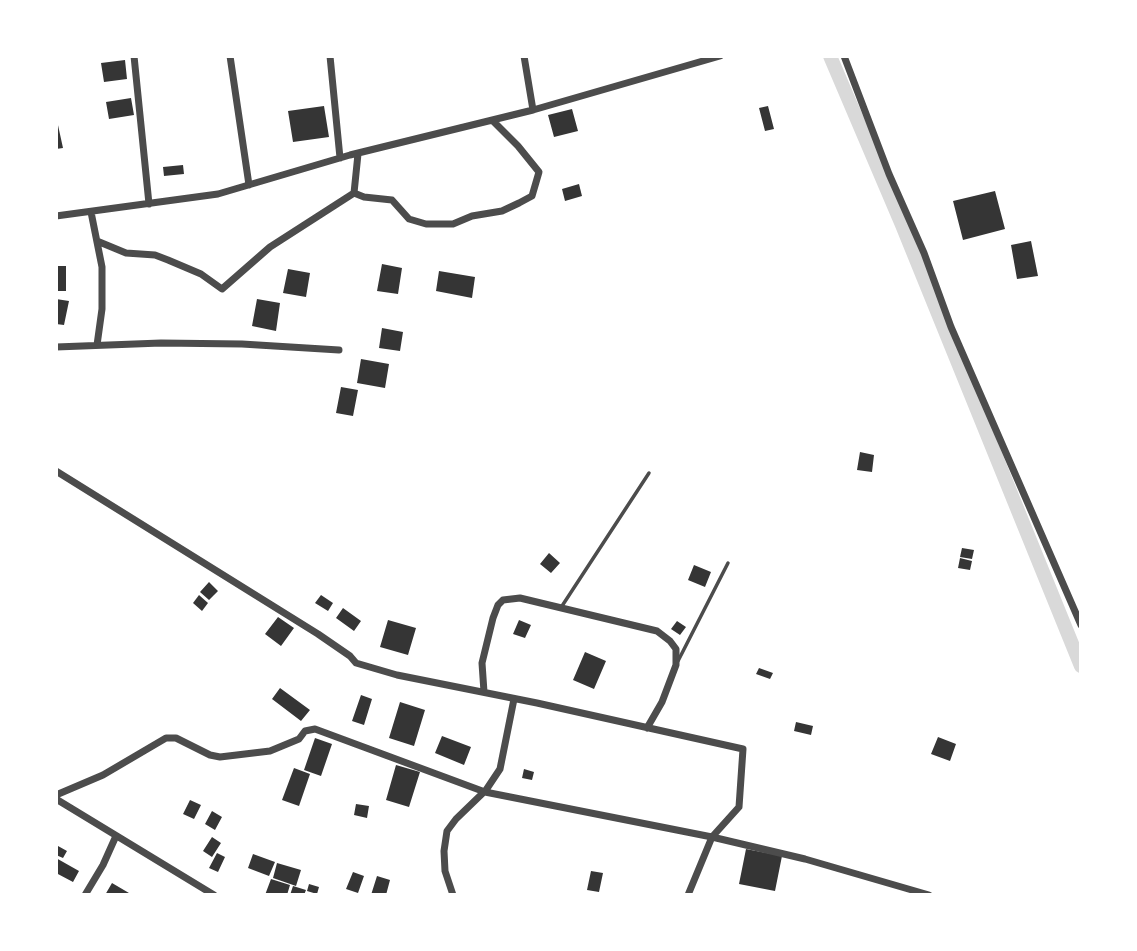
<!DOCTYPE html>
<html>
<head>
<meta charset="utf-8">
<style>
	body { margin:0 }
	#map { position:relative; width:1137px; height:951px; overflow:hidden; background:#fff; font-family:"DejaVu Sans",sans-serif }
	canvas { display:block }
	.frame { position:absolute; inset:0; border:58px solid #fff; pointer-events:none }
</style>
</head>
<body>
<div id="map">
<canvas width="1137" height="951"></canvas>
<div class="frame"></div>
</div>
<script>
const context = document.querySelector('canvas').getContext('2d');
context.lineJoin = 'round';
const poly = rows => new Path2D(rows.map(r => 'M' + r).join(''));
function strokePath(path, color, width, dash) { context.strokeStyle = color; context.lineWidth = width; context.lineCap = dash ? 'butt' : 'round'; context.setLineDash(dash || []); context.stroke(path); }
function fill(path, color) { context.fillStyle = color; context.fill(path, 'evenodd'); }
strokePath(poly([
	[830,56,902,225,1081,666]
]), '#d9d9d9', 14);
fill(poly([
	[125,60,127,79,104,82,101,63],
	[131,98,134,115,109,119,106,102],
	[324,106,329,137,293,142,288,111],
	[768,106,774,129,765,131,759,108],
	[572,109,578,131,554,137,548,115],
	[56,116,63,148,56,149],
	[183,165,184,174,164,176,163,167],
	[579,184,582,196,565,201,562,189],
	[995,191,1005,229,963,240,953,201],
	[1031,241,1038,276,1017,279,1011,245],
	[382,264,402,268,398,294,377,291],
	[56,266,66,266,66,291,56,291],
	[288,269,310,273,306,297,283,293],
	[439,271,475,277,472,298,436,291],
	[56,299,69,301,64,325,56,324],
	[257,299,280,303,276,331,252,326],
	[382,328,403,332,400,351,379,348],
	[361,359,389,364,385,388,357,383],
	[341,387,358,390,353,416,336,413],
	[860,452,874,455,872,472,857,470],
	[962,548,974,550,972,559,960,557],
	[549,553,560,563,551,573,540,564],
	[960,558,972,561,970,570,958,568],
	[694,565,711,572,705,587,688,580],
	[209,582,218,591,209,600,200,592],
	[199,595,208,603,202,611,193,603],
	[321,595,333,603,328,611,315,603],
	[343,608,361,621,354,631,336,618],
	[278,617,294,628,281,646,265,634],
	[388,620,416,628,408,655,380,647],
	[519,620,531,625,525,638,513,634],
	[677,621,686,627,680,635,671,629],
	[585,652,606,661,594,689,573,680],
	[759,668,773,673,770,679,756,674],
	[280,688,310,710,301,721,272,699],
	[361,695,372,699,364,725,352,721],
	[400,702,425,710,414,746,389,738],
	[796,722,813,726,811,735,794,731],
	[442,736,471,747,464,765,435,753],
	[938,737,956,744,950,761,931,754],
	[315,738,332,744,321,776,304,770],
	[396,765,420,772,409,807,386,800],
	[294,768,310,774,299,806,282,800],
	[524,769,534,772,532,780,522,778],
	[190,800,201,805,194,819,183,814],
	[356,804,369,806,367,818,354,815],
	[212,811,222,817,215,830,205,824],
	[212,837,221,843,212,857,203,851],
	[58,846,67,851,63,858,56,855],
	[746,849,782,856,775,891,739,884],
	[217,853,225,857,218,872,209,868],
	[253,854,275,862,269,876,248,868],
	[56,858,79,871,73,882,56,873],
	[277,863,301,870,296,886,273,878],
	[591,871,603,873,599,892,587,890],
	[353,872,364,876,358,893,346,889],
	[377,876,390,880,386,895,371,895],
	[271,879,290,885,287,895,265,895],
	[112,883,129,893,128,895,105,895],
	[309,884,319,887,317,894,307,891],
	[293,886,306,890,304,895,290,895]
]), '#353535');
strokePath(poly([
	[562,606,649,473],
	[678,661,728,563]
]), '#4c4c4c', 3.5);
strokePath(poly([
	[134,56,149,204],
	[230,56,249,185],
	[330,56,340,158],
	[524,56,533,110],
	[844,56,889,174,924,253,951,327,1081,625],
	[354,193,364,197,392,200,409,219,426,224,453,224,472,216,502,211,519,203,532,196,539,172,518,146,493,121],
	[91,212,102,267,102,309,97,345],
	[56,216,218,194,350,155,533,110,720,56],
	[97,241,126,253,155,255,168,260,201,274,222,289,270,247,354,193,358,154],
	[56,347,161,343,242,344,339,350],
	[56,471,318,634,350,656,356,663,397,675,537,703,743,749,739,807,712,837,688,895],
	[484,692,482,663,493,618,498,605,503,600,520,598,657,631,670,641,676,649,676,665,662,702,647,728],
	[56,795,103,775,166,738,176,738,210,755,220,757,270,751,299,739,305,731,315,729,485,792,712,837,805,859,929,895],
	[56,799,214,895],
	[85,895,103,865,116,836],
	[453,895,445,871,444,851,447,831,456,819,486,790,500,769,514,699]
]), '#4c4c4c', 7);
</script>
</body>
</html>
